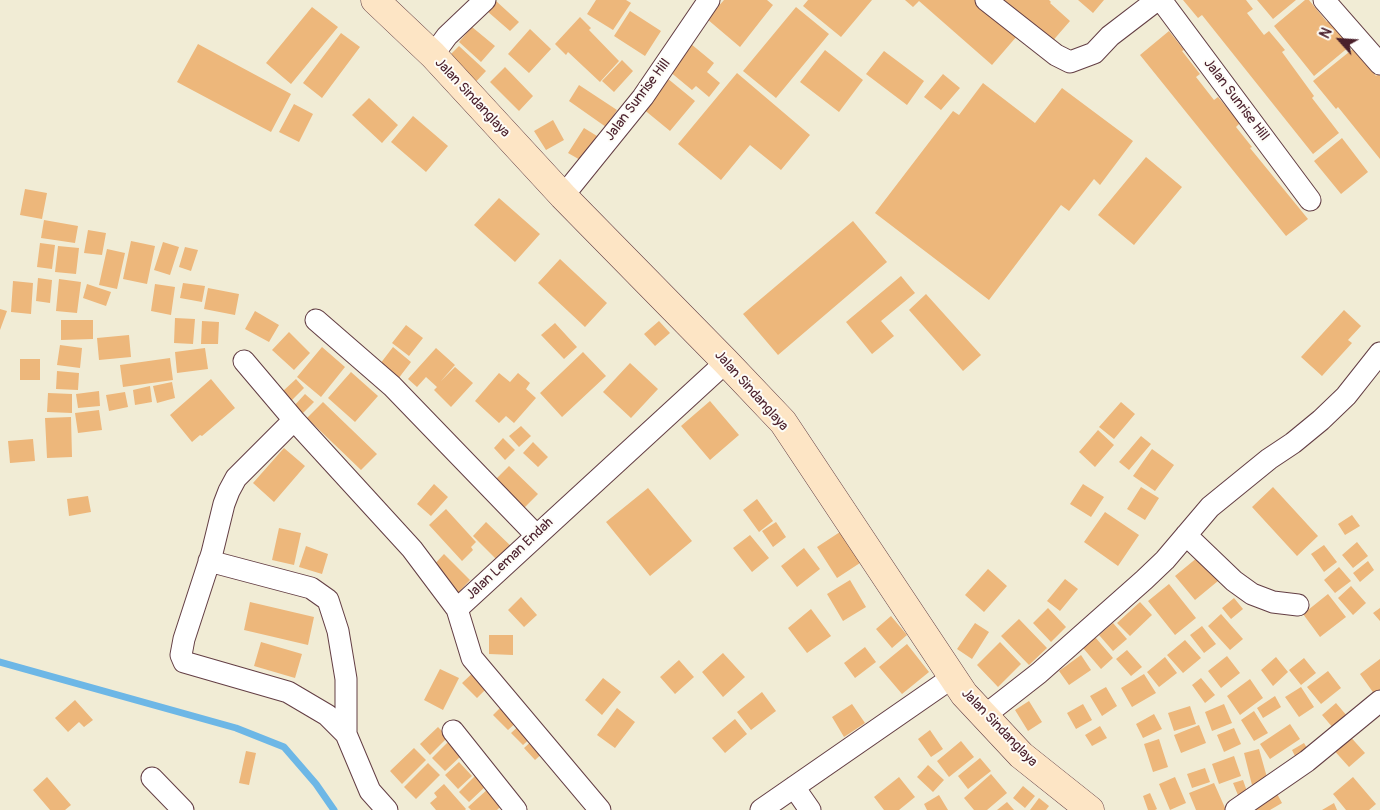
<!DOCTYPE html>
<html>
<head>
<meta charset="utf-8">
<style>
	body { margin:0 }
	#map { position:relative; width:1380px; height:810px; overflow:hidden; background:#f1ecd5; font-family:Pangolin,sans-serif }
	canvas { display:block }
	.north { position:absolute; left:1315px; top:15px; width:50px; height:50px; -webkit-text-stroke:4px #fdfcf7; paint-order:stroke; rotate:296deg; font-size:14px; font-weight:700; line-height:20px; text-align:center; color:#4a1f2b }
	.north::after { content:''; display:block; margin:auto; width:18px; height:22px; background:#4a1f2b; clip-path:polygon(50% 0,100% 100%,50% 72%,0 100%) }
</style>
</head>
<body>
<div id="map">
<canvas width="1380" height="810"></canvas>
<div class="north">N</div>
</div>
<script>
const context = document.querySelector('canvas').getContext('2d');
context.lineJoin = 'round';
const poly = rows => new Path2D(rows.map(r => 'M' + r).join(''));
function strokePath(path, color, width, dash) { context.strokeStyle = color; context.lineWidth = width; context.lineCap = dash ? 'butt' : 'round'; context.setLineDash(dash || []); context.stroke(path); }
function fill(path, color) { context.fillStyle = color; context.fill(path, 'evenodd'); }
function label(font, color, halo, rows, align = 'center') {
  context.font = font + ' Pangolin,sans-serif'; context.lineWidth = 4; context.setLineDash([]); context.textBaseline = 'middle'; context.strokeStyle = halo; context.fillStyle = color; for (const [text, x, y, turn = 0] of rows) {
    context.save(); context.translate(x, y); context.rotate((+turn || 0) * Math.PI / 180); context.textAlign = isNaN(turn) ? turn : align; if (halo) context.strokeText(text, 0, 0); context.fillText(text, 0, 0); context.restore();
  }
}
strokePath(poly([
	[0,662,236,728,284,747,316,784,334,810]
]), '#6db7e6', 7);
fill(poly([
	[596,0,626,0,631,3,613,30,587,14],
	[724,0,767,0,773,5,740,47,707,19],
	[808,0,872,0,841,37,803,6],
	[905,0,977,0,1017,36,992,65,919,1,913,7],
	[1000,0,1049,0,1051,2,1050,3,1070,21,1050,44],
	[1078,0,1104,0,1093,13],
	[1183,0,1246,0,1253,9,1247,13,1264,35,1269,31,1285,50,1282,52,1314,96,1312,98,1339,133,1313,154,1202,15,1198,18],
	[1257,0,1296,0,1273,19],
	[1305,0,1309,0,1327,22,1329,19,1350,46,1314,76,1274,26],
	[496,1,519,22,510,31,487,11],
	[312,7,338,27,291,84,266,63],
	[796,7,829,34,776,98,743,71],
	[630,11,661,31,645,56,614,36],
	[580,17,591,28,589,30,619,61,600,82,568,52,566,55,555,44],
	[472,27,495,46,481,62,459,42],
	[530,29,551,49,529,73,508,54],
	[1169,31,1184,50,1182,51,1200,74,1196,77,1214,100,1218,97,1240,123,1236,127,1252,147,1250,148,1308,219,1286,236,1140,55],
	[341,33,360,47,322,98,303,83],
	[198,44,291,94,271,132,177,82],
	[691,44,714,63,707,72,720,83,709,97,696,86,692,90,669,71],
	[459,46,486,71,470,88,443,62],
	[1354,48,1376,76,1378,74,1380,76,1380,159,1338,107,1336,109,1313,81],
	[825,50,863,80,839,112,800,82],
	[884,51,924,81,907,105,866,74],
	[622,60,633,71,614,92,602,81],
	[505,67,533,96,519,111,490,82],
	[737,73,810,135,781,170,750,145,721,180,678,144],
	[943,74,960,88,941,110,924,97],
	[667,78,695,101,670,131,642,108],
	[983,83,1035,123,1062,88,1133,141,1100,185,1094,179,1069,211,1061,205,989,300,875,213,953,111,959,115],
	[579,85,617,110,606,127,569,101],
	[369,98,398,125,382,143,352,115],
	[294,104,313,114,299,142,279,132],
	[413,116,448,146,426,172,391,142],
	[553,120,564,140,546,150,534,131],
	[584,128,597,136,582,161,568,153],
	[1342,138,1368,172,1341,194,1314,161],
	[1146,157,1182,187,1134,245,1098,215],
	[25,189,47,193,42,219,20,215],
	[499,198,540,234,515,262,474,225],
	[44,220,78,226,75,243,41,238],
	[853,221,887,262,778,355,743,314],
	[88,230,106,233,102,255,84,253],
	[131,241,155,246,147,284,123,279],
	[163,242,179,247,170,275,154,270],
	[40,243,55,245,52,269,37,267],
	[58,246,79,248,76,274,55,272],
	[185,247,198,250,191,271,179,267],
	[107,249,125,253,117,289,99,285],
	[560,259,607,303,585,327,538,283],
	[901,276,915,293,881,321,894,336,872,354,846,322],
	[38,278,52,280,50,303,36,301],
	[59,279,81,282,77,313,56,311],
	[13,281,33,283,31,314,11,312],
	[183,283,205,286,202,302,180,298],
	[87,284,111,292,106,306,83,298],
	[155,284,175,287,171,315,151,311],
	[208,288,239,294,235,315,204,309],
	[926,294,981,355,963,371,909,310],
	[0,309,7,311,0,330],
	[1344,310,1361,326,1348,340,1352,343,1322,376,1301,357],
	[255,311,279,325,269,342,245,329],
	[175,318,195,319,193,344,174,343],
	[61,320,93,320,93,339,61,340],
	[202,321,219,322,218,344,201,344],
	[659,321,670,333,655,346,644,334],
	[555,323,577,347,564,359,541,335],
	[406,325,423,338,409,356,392,343],
	[289,332,310,353,294,370,272,350],
	[129,335,131,357,99,360,97,338],
	[60,345,82,348,80,368,57,365],
	[322,347,345,367,321,397,297,377],
	[393,347,411,362,398,379,380,364],
	[205,348,208,369,177,373,175,352],
	[436,348,455,365,441,381,455,367,473,383,451,407,434,390,437,387,426,377,417,387,408,379],
	[583,352,606,376,562,417,540,393],
	[170,358,173,380,123,387,120,365],
	[20,359,40,359,40,380,20,380],
	[630,363,658,389,631,418,603,392],
	[57,371,79,373,78,390,56,389],
	[351,372,378,396,355,422,328,398],
	[499,373,510,382,518,373,530,383,526,389,536,398,514,423,506,416,499,423,475,401],
	[211,379,235,408,202,436,200,435,192,442,170,415],
	[296,379,304,388,291,401,282,392],
	[172,382,175,398,157,403,153,386],
	[150,386,152,402,135,405,133,390],
	[99,391,100,406,78,408,76,394],
	[125,392,128,407,109,411,106,395],
	[48,393,72,394,72,413,47,412],
	[305,394,314,402,301,415,293,407],
	[710,401,739,435,710,460,681,426],
	[323,402,377,454,361,470,307,418],
	[1121,402,1135,414,1114,439,1099,427],
	[99,410,102,430,78,433,75,413],
	[71,417,72,457,47,458,45,418],
	[521,426,531,436,519,447,509,436],
	[1098,430,1114,445,1095,467,1079,452],
	[1141,436,1151,444,1129,470,1119,462],
	[503,438,515,450,505,460,494,448],
	[33,439,35,461,10,463,8,441],
	[533,442,548,457,538,467,523,453],
	[284,448,305,466,274,502,253,483],
	[1152,449,1174,465,1155,491,1133,476],
	[509,466,538,494,524,508,495,480],
	[434,484,448,497,431,516,417,504],
	[1083,484,1104,497,1091,517,1070,504],
	[1141,487,1159,498,1145,520,1127,509],
	[1273,487,1318,536,1297,556,1252,507],
	[648,488,692,541,650,576,606,522],
	[88,496,91,512,69,516,67,499],
	[757,499,773,521,759,532,743,510],
	[446,509,476,542,471,547,473,550,462,561,429,525],
	[1105,512,1139,535,1118,566,1084,542],
	[1352,515,1360,526,1345,535,1338,524],
	[486,522,516,551,502,565,473,536],
	[776,522,786,537,773,547,762,531],
	[279,528,301,533,294,565,272,560],
	[840,532,860,563,837,578,817,547],
	[750,535,769,558,752,572,733,548],
	[1357,542,1368,556,1353,568,1342,555],
	[1324,545,1337,562,1324,572,1311,554],
	[306,546,328,554,322,574,299,567],
	[804,548,820,569,797,587,781,566],
	[444,554,470,580,457,594,431,568],
	[1198,557,1218,581,1195,600,1175,576],
	[1368,561,1374,570,1360,582,1353,573],
	[1339,567,1351,581,1335,593,1324,580],
	[988,569,1007,586,984,612,965,595],
	[1065,579,1078,589,1060,611,1047,601],
	[850,580,866,607,843,621,827,594],
	[1169,584,1196,618,1175,635,1148,601],
	[1351,586,1366,603,1353,615,1338,598],
	[1328,594,1346,617,1320,637,1303,614],
	[521,597,537,615,524,627,508,610],
	[1234,598,1243,609,1231,619,1222,608],
	[250,602,314,617,308,645,244,630],
	[1140,602,1152,615,1130,636,1117,623],
	[1048,608,1066,627,1051,642,1033,623],
	[1380,608,1380,621,1373,613],
	[811,609,831,636,807,653,788,628],
	[1221,614,1243,639,1230,650,1208,626],
	[891,616,907,635,892,648,876,629],
	[1019,619,1047,648,1029,665,1001,636],
	[975,623,989,632,972,659,957,649],
	[1113,623,1127,639,1113,651,1099,635],
	[1202,626,1216,644,1204,653,1190,635],
	[489,635,513,635,513,655,489,654],
	[1095,637,1113,658,1101,669,1083,648],
	[1185,640,1201,658,1183,673,1167,655],
	[261,642,302,654,295,678,254,666],
	[1000,642,1021,664,998,687,977,665],
	[907,644,929,672,902,694,879,667],
	[865,647,876,662,855,678,844,663],
	[1127,650,1142,667,1131,676,1116,659],
	[723,653,745,677,723,697,702,672],
	[1081,655,1091,670,1069,685,1059,671],
	[1227,656,1240,673,1221,688,1208,671],
	[1165,657,1177,673,1159,687,1147,672],
	[1276,657,1288,672,1273,686,1261,670],
	[1304,658,1316,673,1301,685,1289,670],
	[1380,659,1380,691,1375,695,1360,674],
	[679,660,694,677,675,694,660,677],
	[440,669,459,678,443,710,424,700],
	[477,669,491,684,477,698,462,683],
	[1328,671,1341,688,1321,704,1307,687],
	[1144,674,1156,693,1132,707,1121,688],
	[603,678,621,692,602,715,585,700],
	[1201,678,1215,695,1205,703,1192,685],
	[1250,679,1263,698,1240,715,1227,696],
	[1106,687,1117,706,1102,716,1090,696],
	[1301,687,1314,707,1299,717,1285,697],
	[762,692,776,711,751,730,737,712],
	[1275,696,1281,707,1263,718,1257,708],
	[75,700,93,720,84,727,79,722,68,732,55,718],
	[1029,701,1042,722,1028,731,1015,710],
	[505,703,521,718,508,730,493,715],
	[1336,703,1348,717,1334,729,1322,715],
	[852,704,865,723,844,737,832,717],
	[1083,704,1092,720,1076,729,1067,713],
	[1224,704,1232,723,1212,731,1205,712],
	[1190,706,1196,724,1174,731,1168,713],
	[617,708,635,722,615,748,597,735],
	[1254,711,1268,733,1254,741,1241,720],
	[1154,714,1162,729,1143,738,1136,724],
	[735,719,747,734,725,753,712,738],
	[522,723,534,735,523,745,511,733],
	[1290,724,1300,739,1270,759,1260,744],
	[1199,725,1206,743,1181,753,1174,735],
	[1100,726,1107,738,1092,746,1085,735],
	[438,727,448,737,430,755,420,744],
	[1234,728,1241,744,1224,752,1217,735],
	[930,730,943,749,931,757,918,739],
	[1347,733,1365,753,1349,767,1331,747],
	[535,738,546,750,535,760,524,748],
	[1159,739,1168,767,1153,772,1144,744],
	[961,741,974,757,949,777,937,761],
	[448,742,462,755,445,771,432,758],
	[1304,743,1310,753,1297,760,1292,750],
	[414,748,426,760,402,784,390,771],
	[1259,749,1268,781,1252,785,1244,753],
	[246,751,256,753,249,785,239,783],
	[1234,756,1241,776,1219,784,1212,764],
	[980,758,991,771,968,789,958,776],
	[459,762,472,776,458,789,445,775],
	[428,763,440,775,416,799,404,787],
	[928,765,944,780,933,792,917,777],
	[1205,768,1210,782,1192,788,1187,774],
	[477,774,487,785,469,802,459,792],
	[991,774,1007,793,987,810,974,810,964,798],
	[47,777,71,805,65,810,50,810,33,790],
	[899,777,915,797,899,810,884,810,874,797],
	[1175,777,1186,803,1170,810,1159,784],
	[1353,777,1376,804,1369,810,1346,810,1333,794],
	[1243,780,1249,797,1240,800,1233,783],
	[1214,783,1226,810,1196,810,1189,793],
	[444,784,466,809,465,810,436,810,430,803,437,797,434,793],
	[1023,786,1035,796,1025,808,1013,798],
	[489,788,504,803,497,810,471,810,468,807],
	[1275,790,1282,803,1270,810,1254,810],
	[1150,793,1157,809,1155,810,1148,810,1143,796],
	[939,795,948,810,927,810,924,804],
	[1039,798,1049,806,1046,810,1030,810],
	[1007,802,1014,810,997,810],
	[1334,803,1337,810,1322,810]
]), '#edb77b');
const street = poly([
	[986,0,1056,55,1070,62,1094,53,1110,36,1157,0],
	[1161,0,1310,200],
	[1324,0,1380,64],
	[433,55,447,36,485,0],
	[563,196,643,97,709,0],
	[316,320,392,386,536,535],
	[244,361,294,420,412,549,457,609],
	[294,420,236,478,229,491,224,504,212,553,184,639,181,655,184,662,288,692,327,715,346,734,370,791,387,810],
	[1186,535,1234,581,1252,594,1273,602,1298,605],
	[209,561,311,588,328,600,338,631,346,679,346,734],
	[984,716,1039,673,1144,580,1165,560,1210,507,1269,459,1293,443,1321,420,1346,396,1380,353],
	[453,731,516,810],
	[152,778,183,810],
	[794,787,810,810],
	[600,810,472,658,457,609,726,362],
	[761,810,953,677],
	[1236,810,1307,761,1380,701]
]);
const secondary = poly([
	[375,0,433,55,563,196,726,362,783,422,964,694,1021,755,1090,810]
]);
strokePath(street, '#633e44', 23);
strokePath(secondary, '#633e44', 29);
strokePath(street, '#fff', 21);
strokePath(secondary, '#fde5c5', 28);
label('14px', '#4a1f2b', '#fdfcf7', [
	["Jalan Sindanglaya",472,98,47],
	["Jalan Sunrise Hill",638,100,-53],
	["Jalan Sunrise Hill",1236,100,53],
	["Jalan Sindanglaya",751,391,48],
	["Jalan Leman Endah",510,559,-43],
	["Jalan Sindanglaya",999,728,46]
]);
</script>
</body>
</html>
